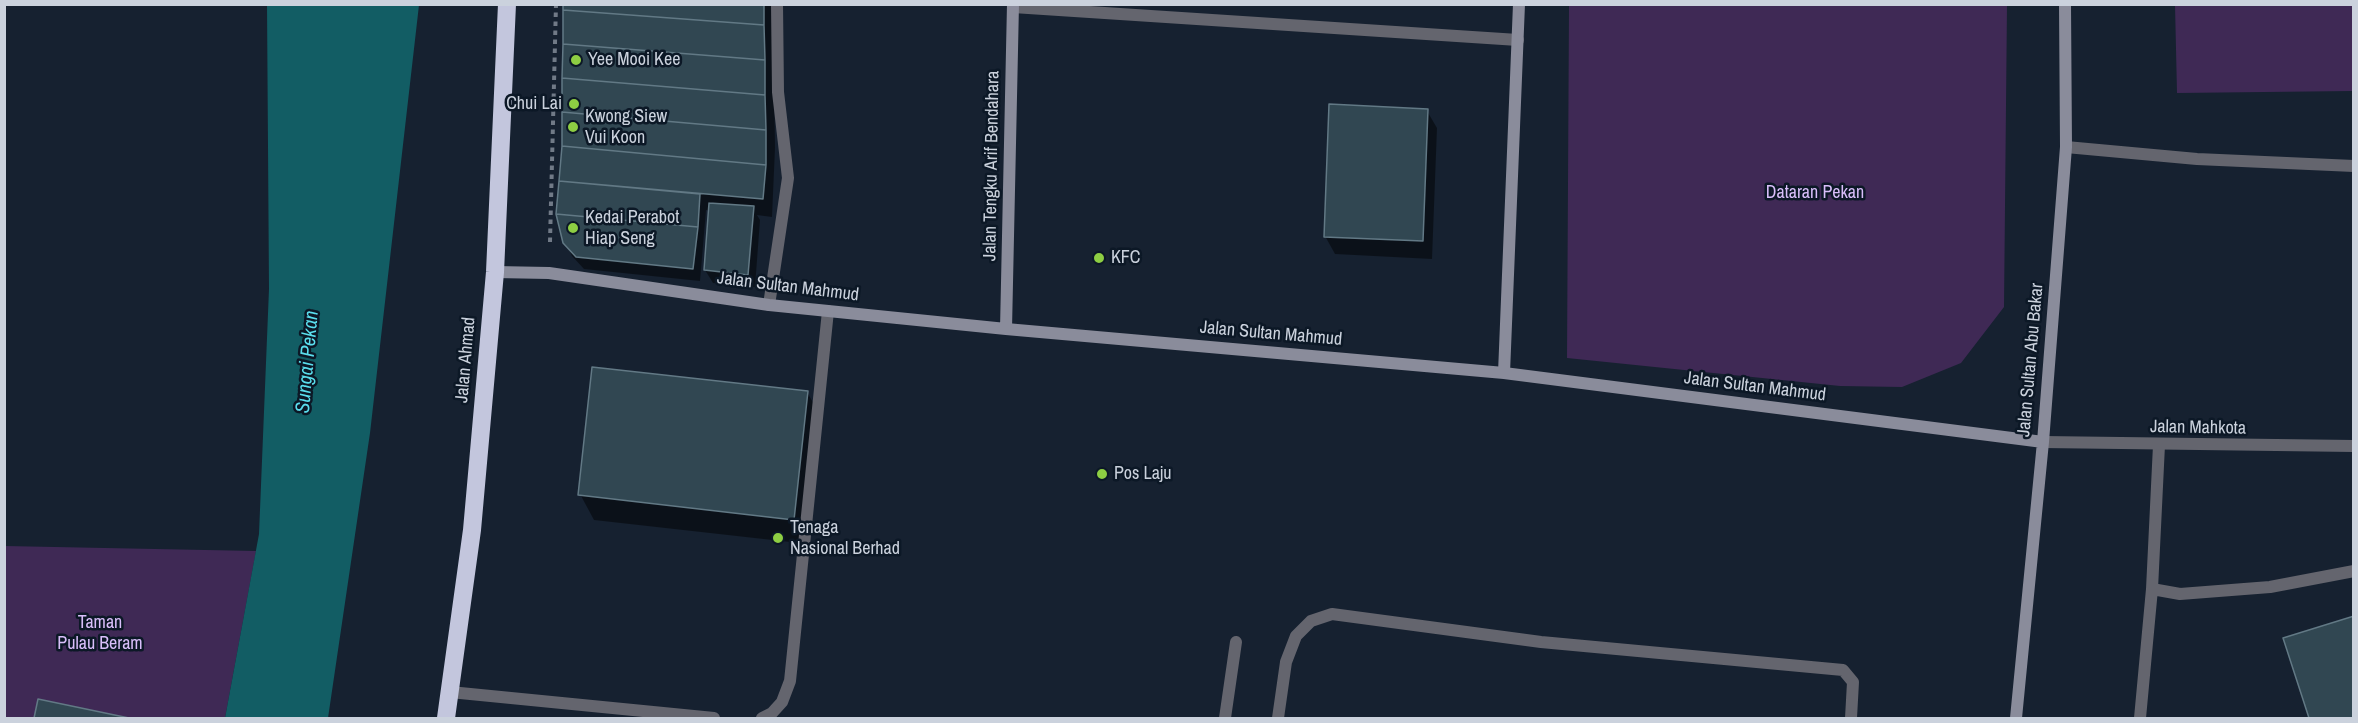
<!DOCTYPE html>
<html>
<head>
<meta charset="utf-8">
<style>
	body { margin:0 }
	#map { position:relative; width:2358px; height:723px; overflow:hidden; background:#162130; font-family:"Archivo Narrow",sans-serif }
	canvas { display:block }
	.frame { position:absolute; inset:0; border:6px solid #cbd2dd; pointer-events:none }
</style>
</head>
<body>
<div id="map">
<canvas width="2358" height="723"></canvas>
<div class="frame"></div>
</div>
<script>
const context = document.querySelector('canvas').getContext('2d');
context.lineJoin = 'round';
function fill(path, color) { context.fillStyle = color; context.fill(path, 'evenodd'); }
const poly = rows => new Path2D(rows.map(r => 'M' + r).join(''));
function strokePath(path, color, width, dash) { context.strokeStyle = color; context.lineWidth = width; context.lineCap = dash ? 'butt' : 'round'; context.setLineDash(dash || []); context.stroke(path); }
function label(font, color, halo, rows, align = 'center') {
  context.font = font + ' "Archivo Narrow",sans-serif'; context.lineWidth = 5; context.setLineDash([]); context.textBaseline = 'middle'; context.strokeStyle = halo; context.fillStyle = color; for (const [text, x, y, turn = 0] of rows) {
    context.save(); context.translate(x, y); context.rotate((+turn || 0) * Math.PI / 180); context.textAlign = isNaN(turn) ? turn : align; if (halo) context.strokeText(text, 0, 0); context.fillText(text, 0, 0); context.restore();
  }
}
fill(poly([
	[1569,5,2007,5,2004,307,1961,363,1902,387,1840,386,1567,358],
	[2175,5,2353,5,2353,91,2177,93],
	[5,546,256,551,225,718,5,718]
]), '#3f2955');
fill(poly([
	[267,5,419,5,370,433,328,718,225,718,259,534,269,289]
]), '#125d64');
fill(poly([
	[564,4,773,4,775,148,772,217,757,215,760,220,755,287,713,283,705,270,710,211,706,210,700,281,584,269,572,256,558,226,564,146],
	[1427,111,1437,128,1432,259,1335,254,1325,236],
	[807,392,822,418,808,544,594,520,580,494],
	[2354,617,2354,718,2311,718,2285,639],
	[39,701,122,718,35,718]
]), '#0007');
const building = poly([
	[563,4,764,4,764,25,563,10,563,4],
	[563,10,764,25,765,60,563,44,563,10],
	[563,44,765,60,765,95,562,78,563,44],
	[562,78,765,95,766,130,562,112,562,78],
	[1329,104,1428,109,1423,241,1324,237,1329,104],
	[562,112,766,130,766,165,562,146,562,112],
	[562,146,766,165,763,199,559,181,562,146],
	[559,181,700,194,698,227,556,214,559,181],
	[709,203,754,206,748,275,704,270,709,203],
	[556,214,698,227,693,269,576,257,563,243,556,214],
	[592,367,808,391,794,520,578,495,592,367],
	[2354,616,2354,718,2309,718,2283,638,2354,616],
	[38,699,129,718,34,718,38,699]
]);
fill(building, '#314752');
strokePath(building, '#627985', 1.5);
strokePath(poly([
	[550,242,556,4]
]), '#717a87', 4, [4.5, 4.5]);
strokePath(poly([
	[1013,7,1518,40],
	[2066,147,2197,159,2354,166],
	[769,305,788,178,778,92,777,4],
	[2152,589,2180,594,2270,587,2354,571],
	[450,692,714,718],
	[762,718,772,713,782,702,790,681,828,311],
	[1225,718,1236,642],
	[1278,718,1286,662,1296,636,1311,621,1332,614,1541,642,1843,670,1853,682,1851,718],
	[2140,718,2152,589,2159,445]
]), '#64656e', 12);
strokePath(poly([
	[2043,442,2354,446]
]), '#64656e', 12);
strokePath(poly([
	[495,272,549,273,769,305,1006,329,1504,373,2043,442],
	[1006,329,1013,4],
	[1504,373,1519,4],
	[2016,718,2043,442,2066,147,2065,4]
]), '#8a8c9b', 12);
strokePath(poly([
	[446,718,472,530,495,272,507,4]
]), '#c3c6dd', 18);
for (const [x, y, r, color] of [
	[576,60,6,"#8ece43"],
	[574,104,6,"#8ece43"],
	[573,127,6,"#8ece43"],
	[573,228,6,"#8ece43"],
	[1099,258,6,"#8ece43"],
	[1102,474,6,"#8ece43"],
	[778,538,6,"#8ece43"]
]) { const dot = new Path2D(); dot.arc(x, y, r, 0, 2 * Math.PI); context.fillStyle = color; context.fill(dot); strokePath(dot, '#0c1826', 2); }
label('18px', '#cbd2dd', '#0c1826', [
	["Yee Mooi Kee",588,60],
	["Chui Lai",562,104,"right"],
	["Kwong Siew",585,117],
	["Vui Koon",585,138],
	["Kedai Perabot",585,218],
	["Hiap Seng",585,239],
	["KFC",1111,258],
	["Pos Laju",1114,474],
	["Tenaga",790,528],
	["Nasional Berhad",790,549]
], 'left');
label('18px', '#cbd2dd', '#0c1826', [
	["Jalan Tengku Arif Bendahara",992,166,-89],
	["Jalan Sultan Mahmud",788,287,7],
	["Jalan Sultan Mahmud",1271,334,5],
	["Jalan Ahmad",466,360,-85],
	["Jalan Sultan Abu Bakar",2031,360,-85],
	["Jalan Sultan Mahmud",1755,387,7],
	["Jalan Mahkota",2198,428,1]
]);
label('18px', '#d9befa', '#0c1826', [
	["Dataran Pekan",1815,193],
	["Taman",100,623],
	["Pulau Beram",100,644]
]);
label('italic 20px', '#5adeed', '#0c1826', [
	["Sungai Pekan",308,362,-85]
]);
</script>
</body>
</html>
